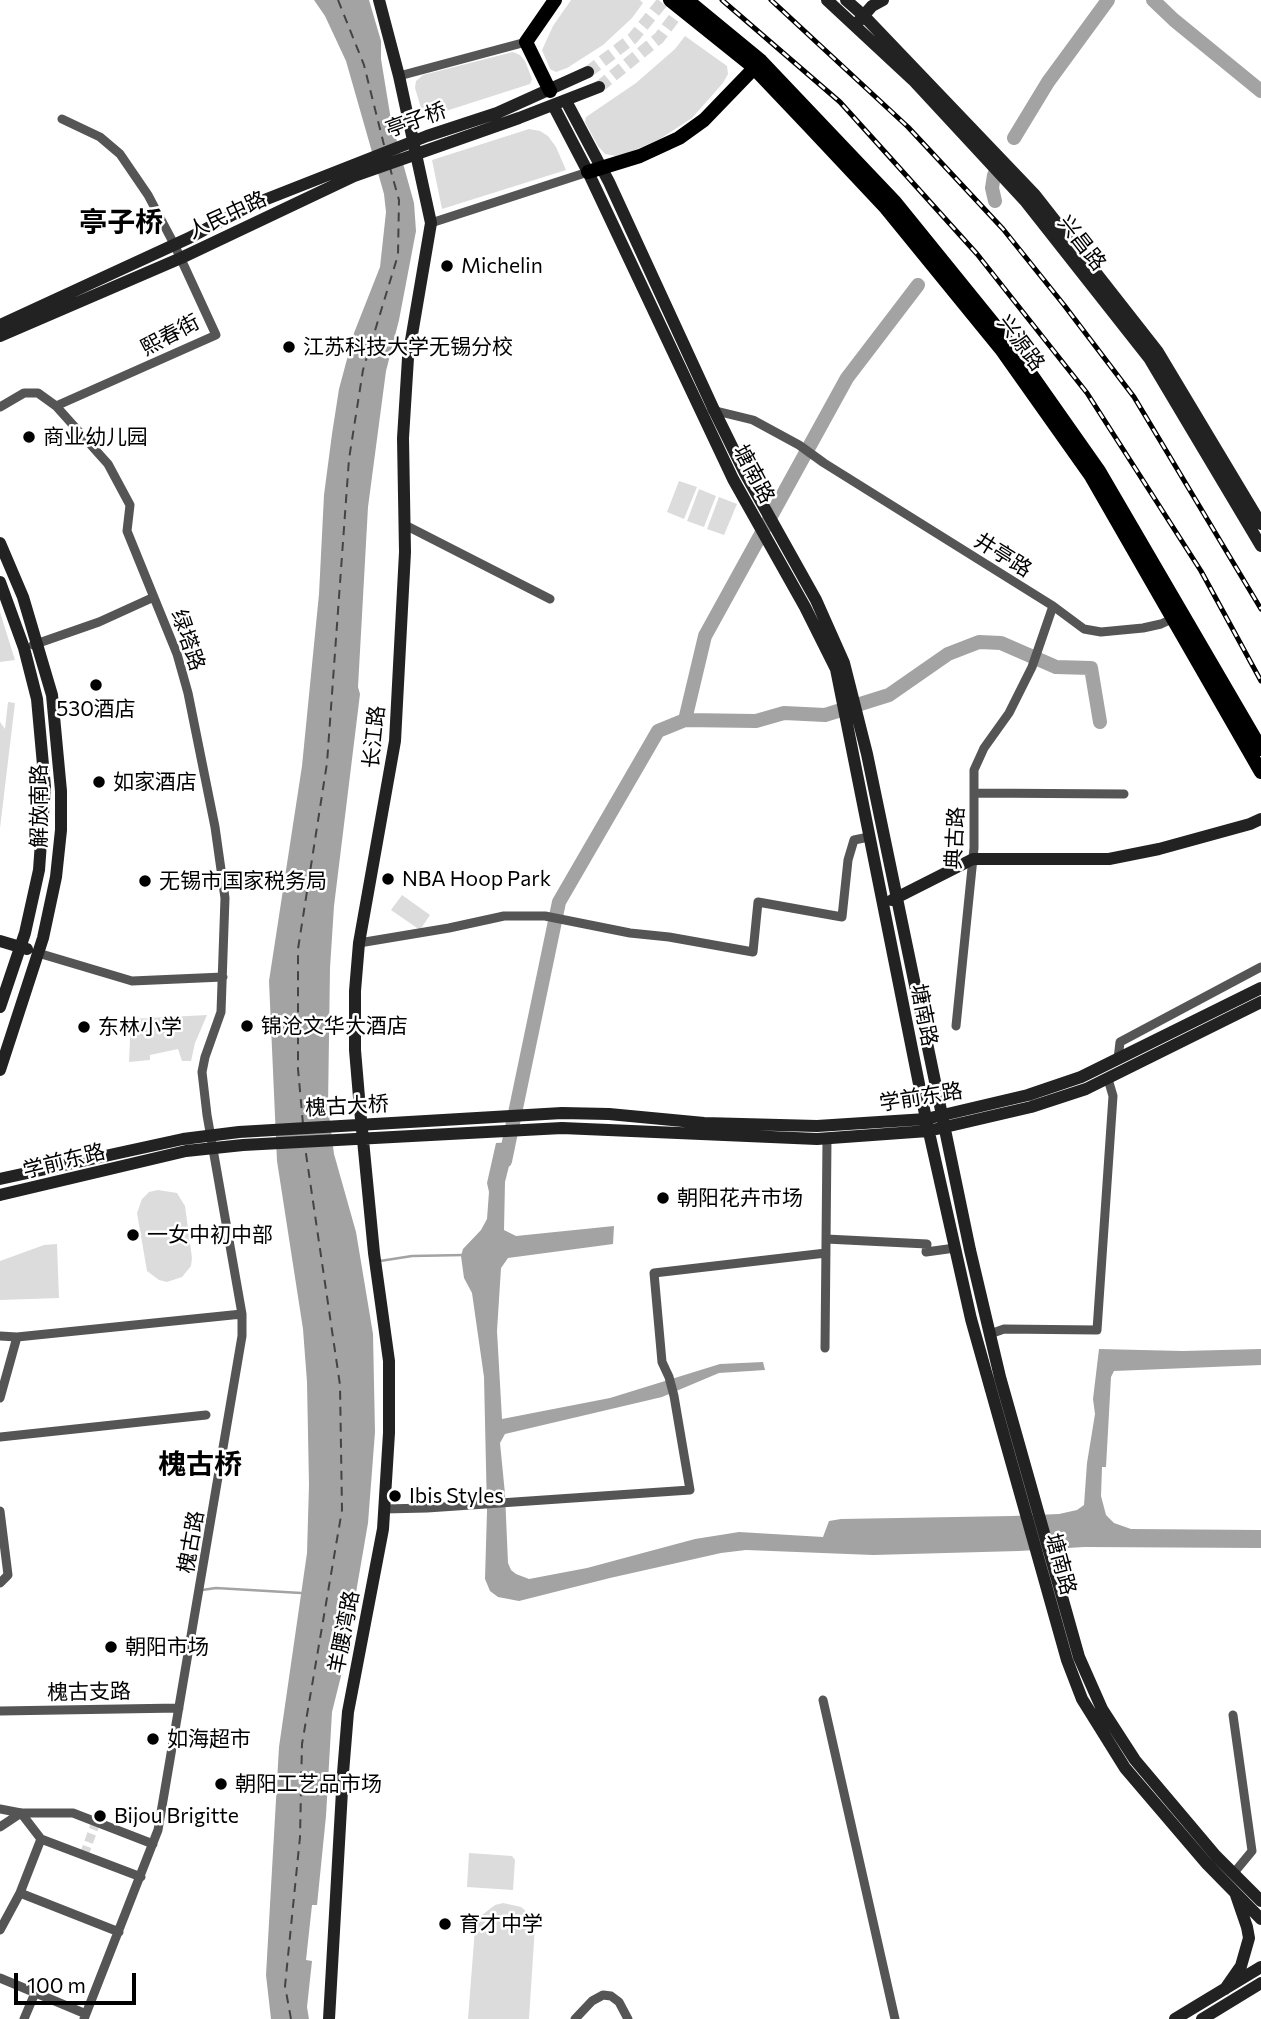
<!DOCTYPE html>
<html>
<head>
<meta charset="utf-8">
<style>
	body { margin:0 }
	#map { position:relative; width:1261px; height:2019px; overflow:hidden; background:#fff; font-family:Commissioner,sans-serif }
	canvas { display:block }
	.scale { position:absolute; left:14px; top:1973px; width:122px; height:32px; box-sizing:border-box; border:4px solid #000; border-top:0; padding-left:9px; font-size:21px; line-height:24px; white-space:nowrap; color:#000; -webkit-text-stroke:5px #fff; paint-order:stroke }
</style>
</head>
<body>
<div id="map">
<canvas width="1261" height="2019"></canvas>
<div class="scale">100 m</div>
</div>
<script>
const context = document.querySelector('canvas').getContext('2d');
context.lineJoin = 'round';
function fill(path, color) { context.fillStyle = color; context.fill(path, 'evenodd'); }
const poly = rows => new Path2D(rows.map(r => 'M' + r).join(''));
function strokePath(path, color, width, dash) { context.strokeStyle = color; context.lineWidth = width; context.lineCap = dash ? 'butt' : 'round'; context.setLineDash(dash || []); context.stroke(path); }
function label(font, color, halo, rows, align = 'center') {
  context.font = font + ' Commissioner,"Noto Sans SC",sans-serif'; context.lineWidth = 5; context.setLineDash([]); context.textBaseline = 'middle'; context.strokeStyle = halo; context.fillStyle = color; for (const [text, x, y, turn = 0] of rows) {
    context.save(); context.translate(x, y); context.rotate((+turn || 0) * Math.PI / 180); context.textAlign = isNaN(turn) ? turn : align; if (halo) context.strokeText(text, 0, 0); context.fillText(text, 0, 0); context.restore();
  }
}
fill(poly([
	[571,0,640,0,643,3,632,18,603,45,567,68,556,72,550,69,542,50,553,26],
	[685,36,727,66,728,74,723,83,692,118,660,139,626,154,616,156,605,154,598,146,585,122,586,117,636,83,675,49],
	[513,52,520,55,525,61,532,79,530,84,424,118,415,88,416,81,423,75],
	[529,129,540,131,548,136,556,147,566,170,442,209,432,160],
	[679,481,697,487,684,519,667,512],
	[699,489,716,496,704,527,687,521],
	[719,497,737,504,724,535,707,529],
	[0,612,9,641,15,660,0,662],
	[8,702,15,703,0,828,0,722,5,729],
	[402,895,430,915,420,930,391,910],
	[207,1015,195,1043,191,1061,182,1061,178,1049,150,1055,150,1060,129,1062,131,1019],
	[158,1190,177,1193,185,1206,192,1258,191,1266,182,1277,167,1282,159,1280,147,1271,137,1213,142,1199,149,1192],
	[57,1244,59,1298,0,1300,0,1261,44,1245],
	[469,1853,512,1856,515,1860,513,1890,467,1887],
	[503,1903,521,1907,528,1913,535,1926,529,2019,468,2019,475,1928,482,1915,495,1905]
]), '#dcdcdc');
fill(poly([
	[314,0,369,0,381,41,381,59,391,120,414,203,416,231,399,320,386,371,368,507,358,687,360,694,334,906,330,968,328,1107,334,1154,356,1232,373,1334,375,1432,368,1523,343,1668,332,1712,326,1816,317,1905,312,1905,306,1960,312,1961,307,2007,309,2019,271,2019,266,1975,279,1747,307,1553,309,1485,307,1382,303,1329,277,1161,269,981,302,766,319,594,324,495,332,434,339,389,354,333,380,267,386,212,384,194,346,61,325,16],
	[515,1142,505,1182,504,1230,516,1236,614,1226,613,1244,508,1258,501,1268,497,1331,502,1419,610,1398,720,1364,763,1362,765,1370,719,1373,662,1397,505,1434,500,1443,505,1494,508,1563,511,1570,516,1574,529,1579,587,1568,695,1539,739,1532,823,1537,829,1521,841,1519,1012,1516,1059,1514,1077,1510,1084,1505,1087,1463,1095,1414,1093,1399,1099,1349,1183,1351,1261,1349,1261,1365,1114,1371,1111,1377,1106,1467,1102,1467,1101,1496,1106,1515,1114,1523,1131,1529,1261,1530,1261,1548,1084,1547,1019,1551,873,1555,746,1550,721,1553,610,1578,519,1601,498,1597,490,1591,485,1579,487,1511,484,1377,472,1293,464,1278,461,1256,463,1249,481,1230,487,1219,489,1192,487,1183,496,1143]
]), '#a3a3a3');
strokePath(poly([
	[380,1261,412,1256,464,1255],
	[202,1590,216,1588,301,1593]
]), '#a3a3a3', 2.5);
strokePath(poly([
	[1153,0,1174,20,1261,91],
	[1014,138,1048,82,1108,0],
	[994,175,992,188,995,201],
	[685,720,756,721,784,713,825,715,889,695,948,654,979,642,1001,643,1056,667,1091,668,1100,722],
	[505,1161,559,902,658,731,685,720,705,636,847,378,918,285]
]), '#a3a3a3', 14);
strokePath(poly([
	[338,0,364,65,384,145],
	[303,1124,298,1069,298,949,327,763,349,459,363,370,398,255,399,200,390,168],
	[291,2019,285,1986,300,1837,302,1744,342,1510,340,1385,305,1147]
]), '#444', 2, [9, 7]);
strokePath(poly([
	[84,1855,96,1822]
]), '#d9d9d9', 9, [9, 4.5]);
strokePath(poly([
	[588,72,633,38,664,0],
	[599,87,659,38,686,2]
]), '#d9d9d9', 12, [12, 6]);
strokePath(poly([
	[399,76,526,42],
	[431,223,588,172],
	[56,406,216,335,174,244,148,195,120,154,100,137,62,119],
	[0,407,24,393,38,393,56,406,108,464,130,505,127,531,177,654,188,693,215,827,225,898,221,1012,205,1057,202,1072,207,1115,242,1314,242,1336,158,1830,84,2019],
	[712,410,753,420,799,445,824,463,1053,606,1084,629,1101,632,1143,628,1161,624,1174,618],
	[405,525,550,599],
	[33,645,99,622,154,597],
	[975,793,1124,794],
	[359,943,449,928,504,916,545,916,630,933,669,937,753,952,758,902,842,917,848,860,854,840,869,837],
	[38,953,132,981,223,977],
	[956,1026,974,848,974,770,984,748,1009,713,1032,667,1053,606],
	[1118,1059,1120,1042,1261,967],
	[826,1239,927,1244,926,1252,955,1248],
	[990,1334,1004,1329,1097,1330,1113,1096,1108,1079],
	[0,1336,17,1337],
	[825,1348,827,1139],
	[0,1398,17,1337,242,1314],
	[0,1437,206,1415],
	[384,1509,427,1508,690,1490,674,1396,669,1377,662,1362,654,1273,826,1253],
	[0,1511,8,1575,0,1583],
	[823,1700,895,2019],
	[0,1711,179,1708],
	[1233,1715,1252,1851,1233,1874],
	[0,1809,21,1813,73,1813,153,1844],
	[0,1827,21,1813,41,1839,20,1893,0,1930],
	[41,1839,141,1877],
	[20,1893,119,1932],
	[0,1978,86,2014],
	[24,2019,35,1993],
	[575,2019,592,2001,603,1995,611,1996,619,2002,628,2019]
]), '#555', 9);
strokePath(poly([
	[827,0,913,80,1026,202,1149,358,1261,546],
	[846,0,863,15,1035,195,1158,352,1261,524],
	[858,22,872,6,883,0],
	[566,101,609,182,714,410,745,473,816,600,844,663,867,754,970,1250,1000,1377,1079,1657,1102,1709,1135,1760,1216,1856,1261,1901],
	[553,105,588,172,733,479,805,607,836,669,926,1119,971,1319,1067,1660,1082,1699,1125,1768,1207,1864,1261,1919],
	[0,325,189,238,249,206,427,136,497,113,588,72],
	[0,336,181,258,354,176,519,118,599,87],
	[0,543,23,597,52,695,61,791,61,830,56,877,43,938,0,1070],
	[0,582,24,648,37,699,45,787,39,870,25,933,0,1007],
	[892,900,973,859,1109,859,1159,849,1250,824,1261,819],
	[0,941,27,949],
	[0,1179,183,1139,239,1132,562,1113,609,1114,704,1123,817,1126,926,1119,1028,1095,1081,1077,1261,988],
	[0,1195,186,1151,243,1145,562,1128,817,1139,928,1131,1031,1107,1086,1089,1261,1002],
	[1225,1989,1241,1966,1249,1938,1247,1927,1236,1895],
	[329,2019,343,1773,348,1712,383,1529,389,1433,389,1361,374,1253,360,1109,355,1050,355,991,359,943,395,741,405,552,403,438,408,358,431,223,399,76,379,0],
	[1175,2019,1261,1967],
	[1202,2019,1261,1983]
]), '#222', 12);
strokePath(poly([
	[670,0,751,65,808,125,886,208,1001,349,1091,476,1261,772],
	[687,0,761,61,894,201,1009,343,1099,471,1261,749],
	[550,91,526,42,555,0],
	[588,172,640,156,679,138,704,120,760,62]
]), '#000', 14);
const rail = poly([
	[722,0,840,102,977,254,1087,393,1201,571,1261,681],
	[771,0,908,127,1003,229,1064,305,1134,397,1261,609]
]);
strokePath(rail, '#000', 5);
strokePath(rail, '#fff', 2.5, [8]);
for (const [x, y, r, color] of [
	[447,266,7,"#000"],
	[289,347,7,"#000"],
	[29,437,7,"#000"],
	[96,685,7,"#000"],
	[99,782,7,"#000"],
	[388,879,7,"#000"],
	[145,881,7,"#000"],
	[247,1026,7,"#000"],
	[84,1027,7,"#000"],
	[663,1198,7,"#000"],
	[133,1235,7,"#000"],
	[395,1496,7,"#000"],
	[111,1647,7,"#000"],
	[153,1739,7,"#000"],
	[221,1784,7,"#000"],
	[100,1816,7,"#000"],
	[445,1924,7,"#000"]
]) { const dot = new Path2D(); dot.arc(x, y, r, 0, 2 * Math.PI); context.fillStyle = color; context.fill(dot); strokePath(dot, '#fff', 2.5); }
label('21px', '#000', '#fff', [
	["亭子桥",416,120,-20],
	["人民中路",227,215,-25],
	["兴昌路",1082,243,52],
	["熙春街",170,335,-28],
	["兴源路",1021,343,53],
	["塘南路",754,474,62],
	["井亭路",1003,555,32],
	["绿塔路",188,640,71],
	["长江路",374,737,-84],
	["解放南路",39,806,-90],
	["典古路",955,838,-87],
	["塘南路",924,1015,79],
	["学前东路",921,1097,-9],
	["槐古大桥",347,1106,-3],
	["学前东路",64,1161,-14],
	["槐古路",191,1542,-80],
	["塘南路",1061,1564,75],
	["羊腰湾路",344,1632,-79],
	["槐古支路",89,1692,-1]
]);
label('21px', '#000', '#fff', [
	["Michelin",461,266],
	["江苏科技大学无锡分校",303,347],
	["商业幼儿园",43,437],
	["530酒店",96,709,"center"],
	["如家酒店",113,782],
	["NBA Hoop Park",402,879],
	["无锡市国家税务局",159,881],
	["锦沧文华大酒店",261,1026],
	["东林小学",98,1027],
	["朝阳花卉市场",677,1198],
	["一女中初中部",147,1235],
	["Ibis Styles",409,1496],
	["朝阳市场",125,1647],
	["如海超市",167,1739],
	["朝阳工艺品市场",235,1784],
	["Bijou Brigitte",114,1816],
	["育才中学",459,1924]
], 'left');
label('bold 28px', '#000', '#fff', [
	["亭子桥",121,223],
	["槐古桥",200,1465]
]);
</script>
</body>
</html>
